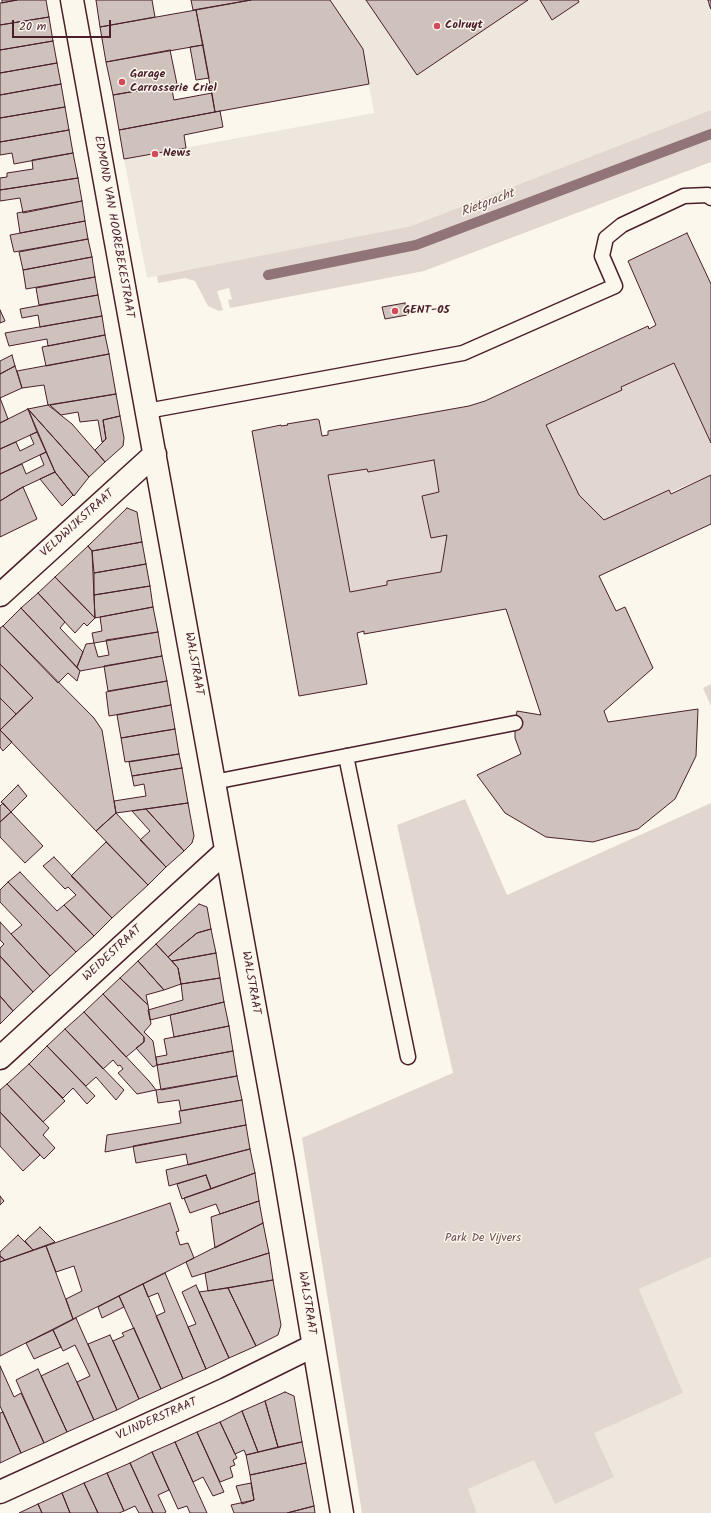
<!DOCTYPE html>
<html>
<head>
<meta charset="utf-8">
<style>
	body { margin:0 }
	#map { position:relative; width:711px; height:1513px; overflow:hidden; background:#fbf7ec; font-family:Kalam,sans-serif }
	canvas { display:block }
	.scale { position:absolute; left:12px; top:20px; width:99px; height:18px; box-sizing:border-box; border:2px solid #4a1f2b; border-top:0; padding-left:5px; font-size:12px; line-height:14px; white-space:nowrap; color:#4a1f2b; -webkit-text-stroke:3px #fbf7ec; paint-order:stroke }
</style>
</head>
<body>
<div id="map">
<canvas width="711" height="1513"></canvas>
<div class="scale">20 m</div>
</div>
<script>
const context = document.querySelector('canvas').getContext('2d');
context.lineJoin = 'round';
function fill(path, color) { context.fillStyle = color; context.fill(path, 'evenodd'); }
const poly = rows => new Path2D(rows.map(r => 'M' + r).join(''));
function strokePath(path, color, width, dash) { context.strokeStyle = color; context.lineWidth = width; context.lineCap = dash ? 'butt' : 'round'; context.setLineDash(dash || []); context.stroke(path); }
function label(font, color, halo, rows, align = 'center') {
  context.font = font + ' Kalam,sans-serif'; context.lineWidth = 3; context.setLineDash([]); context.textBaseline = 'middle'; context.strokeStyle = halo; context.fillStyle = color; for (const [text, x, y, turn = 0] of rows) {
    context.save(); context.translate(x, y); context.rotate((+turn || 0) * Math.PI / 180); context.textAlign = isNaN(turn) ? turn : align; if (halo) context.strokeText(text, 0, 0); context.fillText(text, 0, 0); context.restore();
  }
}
fill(poly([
	[191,0,711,0,711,110,411,226,147,278,124,159,374,113,369,84,215,112,196,10,193,10],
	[711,1257,711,1513,477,1513,468,1489,682,1393,639,1289]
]), '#eee7de');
fill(poly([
	[711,110,711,162,424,271,230,308,228,300,232,299,229,288,217,291,223,310,219,311,208,306,195,281,185,278,158,283,157,276,411,226],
	[674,363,711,443,711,475,604,520,579,495,546,425,621,387],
	[434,460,439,492,422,496,431,538,447,535,441,572,387,581,387,585,350,592,328,475,367,469,368,472],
	[711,684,711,706,703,688],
	[465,799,507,895,711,803,711,1257,639,1289,683,1393,594,1433,614,1477,555,1504,534,1460,468,1489,477,1513,362,1513,302,1138,453,1073,397,825]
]), '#e2d7d0');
strokePath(poly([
	[268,275,416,245,711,134]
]), '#907477', 10);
const building = poly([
	[2,0,17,0,2,3,2,0],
	[17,0,46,0,49,17,0,25,0,3,17,0],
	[96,0,152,0,155,17,100,27,96,0],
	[191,0,251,0,193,10,191,0],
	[251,0,330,0,363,49,369,84,215,112,196,10,251,0],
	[366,0,528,0,417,75,366,0],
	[540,0,578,0,579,2,552,20,540,0],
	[708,0,711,0,711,9,710,7,708,0],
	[196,10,203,45,106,62,100,27,196,10],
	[49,17,53,41,0,50,0,25,49,17],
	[53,41,57,63,0,73,0,50,53,41],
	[203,45,209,78,196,80,190,47,203,45],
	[170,50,177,84,113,95,106,62,170,50],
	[57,63,61,84,0,95,0,73,57,63],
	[61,84,65,107,0,118,0,95,61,84],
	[171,85,174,100,212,93,215,112,119,130,113,95,171,85],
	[65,107,69,130,0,142,0,118,65,107],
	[220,111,223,127,184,135,186,148,124,159,119,130,220,111],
	[69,130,73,153,14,164,12,153,0,155,0,142,69,130],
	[73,153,78,178,0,190,0,178,7,177,7,173,33,169,32,160,73,153],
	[78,178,82,201,23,213,20,198,0,201,0,190,78,178],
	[82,201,85,221,20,233,17,213,82,201],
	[85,221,88,239,14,252,10,235,85,221],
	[687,233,711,284,711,443,674,363,621,387,622,390,546,425,579,495,604,520,669,490,671,494,711,475,711,524,599,576,616,611,625,607,653,668,604,711,608,722,698,709,696,756,675,799,638,829,593,842,546,837,505,813,477,775,521,754,515,738,515,723,517,711,541,715,506,609,364,634,364,631,357,633,367,684,299,696,252,431,281,425,281,426,288,425,287,424,317,419,319,420,322,436,328,435,328,431,469,406,485,401,648,326,649,329,656,325,628,261,687,233],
	[434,460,439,492,422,496,431,538,447,535,441,572,387,581,387,585,350,592,328,475,367,469,368,472,434,460],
	[88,239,92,257,23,270,19,252,88,239],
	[92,257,95,277,26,289,23,270,92,257],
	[95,277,98,295,39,305,36,288,95,277],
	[98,295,102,316,40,327,38,315,22,318,20,309,98,295],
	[405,303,407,315,385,319,382,307,405,303],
	[0,310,5,321,0,323,0,310],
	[102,316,105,335,48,346,47,339,9,346,5,333,102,316],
	[105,335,109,354,46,366,42,347,105,335],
	[109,354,116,394,48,405,44,385,22,388,17,371,109,354],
	[12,355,15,366,0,374,0,361,12,355],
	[15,366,22,388,0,398,0,374,15,366],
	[116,394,120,416,103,420,106,439,102,442,98,420,80,422,78,412,61,415,50,405,116,394],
	[0,398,8,419,0,423,0,398],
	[48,405,72,424,105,462,89,477,28,409,48,405],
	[28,409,37,432,0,449,0,423,28,409],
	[28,409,89,477,74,496,55,472,28,409],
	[120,416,124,438,123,446,105,462,95,450,106,439,103,420,120,416],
	[37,432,46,452,0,474,0,449,16,442,20,451,34,444,30,435,37,432],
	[46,452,55,472,19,489,0,501,0,474,22,464,26,474,44,465,40,455,46,452],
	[55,472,73,495,62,506,40,479,55,472],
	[23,487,37,519,0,537,0,501,23,487],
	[127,508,137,512,142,542,92,551,88,546,127,508],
	[142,542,146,564,94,573,92,551,142,542],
	[88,546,92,551,95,618,55,577,88,546],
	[146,564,150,586,94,595,94,573,146,564],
	[55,577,95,618,87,626,84,623,75,633,38,593,55,577],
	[150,586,153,607,95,618,94,595,150,586],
	[38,593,65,622,60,628,83,652,77,667,21,608,38,593],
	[153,607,158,632,94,643,92,633,102,631,100,617,153,607],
	[21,608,80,671,77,681,68,673,58,683,3,626,21,608],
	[3,626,94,718,102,730,116,813,96,831,0,730,33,698,0,664,0,628,3,626],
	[158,632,162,656,80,671,77,667,86,644,94,643,98,657,109,655,106,640,158,632],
	[162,656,167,681,108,691,104,666,162,656],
	[0,664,33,698,16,714,0,698,0,664],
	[167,681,171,705,109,716,106,692,167,681],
	[0,698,16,714,0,730,0,698],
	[171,705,175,729,121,738,117,715,171,705],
	[175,729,179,754,125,762,121,738,175,729],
	[0,730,12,742,3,751,0,747,0,730],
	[179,754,182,768,132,776,129,762,179,754],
	[182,768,188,803,116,813,114,801,146,796,144,784,134,786,132,776,182,768],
	[18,785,27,796,11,812,1,802,18,785],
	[3,803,11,812,0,822,0,806,3,803],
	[188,803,194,836,192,843,184,851,146,809,188,803],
	[146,809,184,851,166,867,140,840,150,831,132,811,146,809],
	[11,812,43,846,25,863,0,837,0,822,11,812],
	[116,813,166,867,148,885,96,831,116,813],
	[106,842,148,885,112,918,71,876,106,842],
	[54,857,112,918,94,936,64,905,76,895,68,887,65,889,43,866,54,857],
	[20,872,57,911,64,905,94,936,76,952,8,882,20,872],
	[8,882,76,952,50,976,11,934,22,925,0,902,0,890,8,882],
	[199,904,207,907,211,929,197,933,168,957,156,944,199,904],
	[0,922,50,976,33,992,0,956,0,948,4,944,0,940,0,922],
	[211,929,216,953,172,961,168,957,197,933,211,929],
	[156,944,178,968,181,984,164,990,138,961,156,944],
	[216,953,220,978,181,984,178,968,172,961,216,953],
	[0,956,33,992,13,1011,0,996,0,956],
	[138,961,164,990,146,995,148,1005,120,978,138,961],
	[120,978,148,1005,151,1024,144,1032,153,1041,157,1065,153,1067,136,1048,144,1042,144,1037,103,994,120,978],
	[220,978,224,1002,150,1020,148,1010,183,1000,181,984,220,978],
	[103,994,144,1037,144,1042,126,1057,84,1012,103,994],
	[0,996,13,1011,0,1024,0,996],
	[224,1002,229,1026,174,1037,170,1015,224,1002],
	[84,1012,149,1081,156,1090,137,1094,118,1073,123,1069,120,1065,118,1066,113,1060,103,1069,65,1029,84,1012],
	[229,1026,233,1051,157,1065,156,1057,167,1055,164,1039,229,1026],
	[65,1029,124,1090,116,1100,96,1077,86,1086,47,1046,65,1029],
	[47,1046,95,1096,87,1104,73,1088,63,1098,29,1064,47,1046],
	[233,1051,237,1076,161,1090,157,1065,233,1051],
	[29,1064,65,1101,43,1122,7,1084,29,1064],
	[237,1076,242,1100,181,1111,179,1100,158,1103,156,1090,237,1076],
	[7,1084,49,1128,43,1135,55,1148,44,1159,0,1112,0,1090,7,1084],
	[242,1100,246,1125,105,1152,107,1135,181,1123,179,1111,242,1100],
	[0,1112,40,1155,23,1171,0,1146,0,1112],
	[246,1125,250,1149,188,1165,186,1154,136,1163,133,1146,246,1125],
	[250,1149,255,1173,211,1189,206,1175,169,1186,166,1170,250,1149],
	[255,1173,259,1201,220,1214,216,1204,190,1213,184,1198,255,1173],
	[206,1175,211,1189,182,1199,177,1184,206,1175],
	[0,1196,4,1201,0,1205,0,1196],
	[259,1201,263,1223,215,1248,211,1217,259,1201],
	[170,1203,179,1231,176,1232,180,1245,188,1243,194,1258,73,1319,66,1299,82,1291,74,1266,56,1272,46,1246,170,1203],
	[263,1223,269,1253,192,1277,186,1262,263,1223],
	[40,1227,55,1242,33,1250,25,1241,40,1227],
	[18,1235,33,1250,5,1260,0,1256,0,1252,18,1235],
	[46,1246,73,1319,0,1356,0,1262,46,1246],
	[269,1253,273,1280,208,1291,205,1273,269,1253],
	[0,1256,5,1260,0,1262,0,1256],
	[165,1273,206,1369,183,1379,156,1316,165,1312,158,1293,148,1297,143,1284,165,1273],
	[273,1280,281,1325,278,1335,256,1346,228,1288,273,1280],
	[143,1284,183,1379,161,1389,119,1296,143,1284],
	[196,1285,229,1358,206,1369,188,1327,196,1324,182,1292,196,1285],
	[228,1288,256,1346,229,1358,199,1292,228,1288],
	[119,1296,124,1307,102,1318,98,1307,119,1296],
	[76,1318,117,1410,94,1420,77,1382,90,1376,75,1345,63,1351,53,1330,76,1318],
	[134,1328,161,1389,139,1399,113,1341,124,1336,122,1333,134,1328],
	[53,1330,61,1347,34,1359,26,1343,53,1330],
	[110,1335,139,1399,117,1410,88,1344,110,1335],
	[68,1363,94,1420,67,1432,41,1376,68,1363],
	[0,1366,14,1397,21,1393,44,1443,21,1453,0,1406,0,1366],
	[38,1369,67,1432,44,1443,16,1380,38,1369],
	[285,1392,294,1396,302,1442,278,1447,265,1401,285,1392],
	[265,1401,278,1447,258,1452,242,1411,265,1401],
	[242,1411,258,1452,246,1455,244,1450,235,1454,220,1422,242,1411],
	[3,1412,21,1453,0,1463,0,1413,3,1412],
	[220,1422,237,1458,233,1460,235,1465,230,1467,233,1477,220,1482,197,1432,220,1422],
	[197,1432,224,1492,213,1496,203,1477,193,1482,175,1442,197,1432],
	[175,1442,193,1482,207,1513,190,1513,187,1506,178,1509,152,1452,175,1442],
	[302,1442,306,1463,250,1475,246,1455,302,1442],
	[152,1452,169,1490,158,1495,166,1512,164,1513,153,1513,130,1463,152,1452],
	[130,1463,153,1513,139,1513,135,1506,124,1511,107,1473,130,1463],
	[306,1463,314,1506,287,1513,234,1513,231,1505,254,1500,250,1475,306,1463],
	[107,1473,124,1511,119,1513,98,1513,84,1483,107,1473],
	[84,1483,98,1513,70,1513,62,1493,84,1483],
	[251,1483,254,1500,242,1504,236,1486,251,1483],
	[62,1493,70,1513,42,1513,38,1504,62,1493],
	[38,1504,42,1513,19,1513,38,1504],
	[314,1506,315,1513,287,1513,314,1506]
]);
fill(building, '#cfc2bc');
strokePath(building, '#4a1f2b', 1);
const lane = poly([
	[147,411,463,353,615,286,602,256,606,238,622,225,684,196,708,195,711,198],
	[346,756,408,1057],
	[214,782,515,723]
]);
const street = poly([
	[72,0,283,1163,342,1513],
	[0,595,155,454],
	[0,1058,226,851],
	[0,1492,226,1389,313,1346]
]);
strokePath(lane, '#4a1f2b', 17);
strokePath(street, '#4a1f2b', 25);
strokePath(lane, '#fbf7ec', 14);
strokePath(street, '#fbf7ec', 22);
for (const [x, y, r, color] of [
	[437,26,4,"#d1495b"],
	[122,82,4,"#d1495b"],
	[155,154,4,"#d1495b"],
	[395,311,4,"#d1495b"]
]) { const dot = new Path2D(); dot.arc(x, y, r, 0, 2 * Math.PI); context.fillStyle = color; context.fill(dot); strokePath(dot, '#fbf7ec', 1.5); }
label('bold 12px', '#4a1f2b', '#fbf7ec', [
	["Colruyt",445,26],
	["Garage",130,75],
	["Carrosserie Criel",130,89],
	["News",163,154],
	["GENT-05",403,311]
], 'left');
label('12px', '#4a1f2b', '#fbf7ec', [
	["EDMOND VAN HOOREBEKESTRAAT",113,227,80],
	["VELDWIJKSTRAAT",78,524,-42],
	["WALSTRAAT",193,664,80],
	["WEIDESTRAAT",113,954,-43],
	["WALSTRAAT",250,983,80],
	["WALSTRAAT",306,1303,81],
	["VLINDERSTRAAT",157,1420,-24]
]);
label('12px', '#704d54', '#fbf7ec', [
	["Park De Vijvers",483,1239]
]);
label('italic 13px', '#6d4a51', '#fbf7ec', [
	["Rietgracht",488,204,-21]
]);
</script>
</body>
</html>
